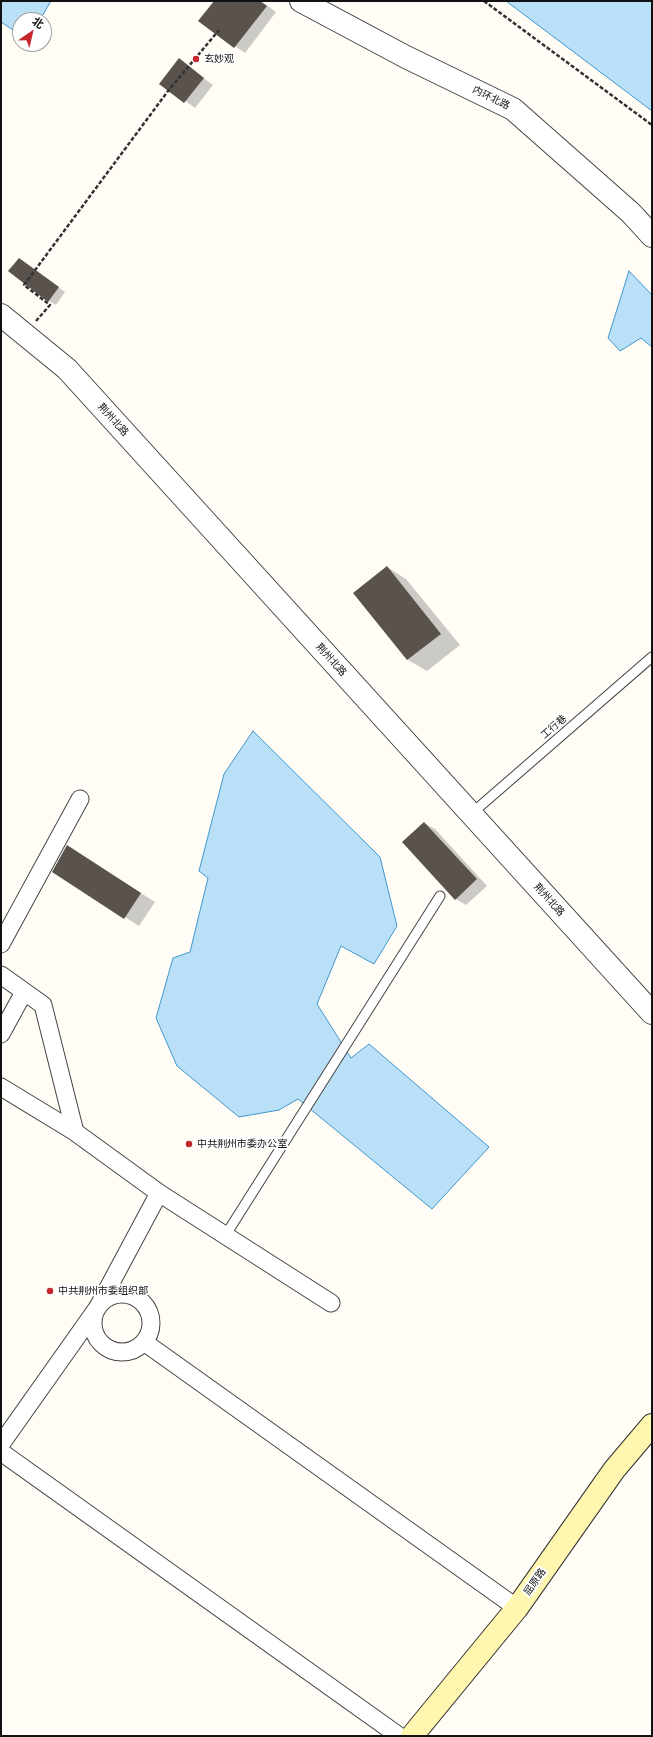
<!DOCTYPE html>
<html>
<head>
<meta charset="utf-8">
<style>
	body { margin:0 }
	#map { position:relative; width:653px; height:1737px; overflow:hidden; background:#fffdf5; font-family:Lora,"Noto Sans SC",serif }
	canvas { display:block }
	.frame { position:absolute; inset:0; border:2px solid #111; pointer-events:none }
	.north { position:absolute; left:12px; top:12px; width:40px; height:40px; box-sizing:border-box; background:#fff; border:1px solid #a0a0a0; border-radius:50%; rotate:34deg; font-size:11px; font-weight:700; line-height:16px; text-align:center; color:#111 }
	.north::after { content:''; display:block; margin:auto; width:14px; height:18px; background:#c4262e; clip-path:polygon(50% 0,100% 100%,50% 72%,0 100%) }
</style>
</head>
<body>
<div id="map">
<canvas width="653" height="1737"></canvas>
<div class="frame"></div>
<div class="north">北</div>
</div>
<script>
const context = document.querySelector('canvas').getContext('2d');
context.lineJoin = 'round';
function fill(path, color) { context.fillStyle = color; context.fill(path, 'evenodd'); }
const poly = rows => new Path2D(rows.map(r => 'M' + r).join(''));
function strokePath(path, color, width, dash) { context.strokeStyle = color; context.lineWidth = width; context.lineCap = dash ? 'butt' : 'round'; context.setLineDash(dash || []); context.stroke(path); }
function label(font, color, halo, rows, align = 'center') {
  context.font = font + ' Lora,"Noto Sans SC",serif'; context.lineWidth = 4; context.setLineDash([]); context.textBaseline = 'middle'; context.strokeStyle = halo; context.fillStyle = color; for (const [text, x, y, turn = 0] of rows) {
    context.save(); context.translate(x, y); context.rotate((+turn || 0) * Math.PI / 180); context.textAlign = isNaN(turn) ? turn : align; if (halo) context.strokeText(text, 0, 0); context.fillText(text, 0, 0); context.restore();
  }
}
const water = poly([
	[1,1,51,1,41,18,20,20,20,28,16,32,1,22,1,1],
	[506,1,652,1,652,111,506,1],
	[629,271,652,295,652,347,641,338,620,351,608,338,629,271],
	[253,731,380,857,397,926,374,964,341,946,317,1004,351,1058,369,1044,489,1147,432,1209,298,1099,279,1110,239,1117,177,1066,156,1018,173,958,190,952,208,878,199,871,224,774,253,731]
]);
fill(water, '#b9e0f7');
strokePath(water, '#3f96cf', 1);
fill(poly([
	[215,1,261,1,276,12,245,53,199,21],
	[179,60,213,85,195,108,161,83],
	[19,259,65,292,56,305,49,301],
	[387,567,406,579,460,645,427,671,408,660,354,593],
	[424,823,435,829,487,886,466,905,456,899],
	[67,846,155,902,139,926,53,871]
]), '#0003');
fill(poly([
	[214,1,260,1,267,6,234,48,198,21],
	[179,58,204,78,184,103,159,84],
	[19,258,59,287,48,302,8,271],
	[387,566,441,634,407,660,353,593],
	[424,822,477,879,455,900,402,842],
	[67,845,141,893,124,919,52,872]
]), '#5a524d');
const service = poly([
	[471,814,652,657],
	[225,1236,440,896]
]);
const minor = poly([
	[1,944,80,799],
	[1,975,43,1005,75,1132],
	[1,1034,24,992],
	[1,1087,75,1132,159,1193,331,1303],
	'93 1323a29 29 0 1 1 58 0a29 29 0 1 1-58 0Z',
	[144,1342,517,1608],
	[1,1444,98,1307,159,1193],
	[1,1452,399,1736]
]);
const tertiary = poly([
	[301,1,406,57,513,109,631,213,652,236],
	[1,315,67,369,652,1013]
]);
const secondary = poly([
	[412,1736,517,1608,614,1470,652,1425]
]);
strokePath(service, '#444', 11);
strokePath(minor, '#444', 19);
strokePath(tertiary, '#444', 24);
strokePath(secondary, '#333', 24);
strokePath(poly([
	[484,1,652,125],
	[36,321,50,305,24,285,168,91,219,30]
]), '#333', 2.5, [4, 2]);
strokePath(service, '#fff', 9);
strokePath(minor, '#fff', 17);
strokePath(tertiary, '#fff', 22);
strokePath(secondary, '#fff6b0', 22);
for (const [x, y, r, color] of [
	[196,59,4,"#c4262e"],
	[189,1144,4,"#c4262e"],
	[50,1291,4,"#c4262e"]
]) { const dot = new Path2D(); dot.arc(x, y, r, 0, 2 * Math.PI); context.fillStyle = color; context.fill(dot); strokePath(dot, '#fff', 1.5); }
label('10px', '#111', '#fff', [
	["玄妙观",204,59],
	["中共荆州市委办公室",197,1144],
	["中共荆州市委组织部",58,1291]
], 'left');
label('10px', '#111', '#fff', [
	["内环北路",491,98,26],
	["荆州北路",113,420,48],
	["荆州北路",331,660,48],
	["工行巷",554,727,-41],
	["荆州北路",549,900,48],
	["屈原路",535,1582,-55]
]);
</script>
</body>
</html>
